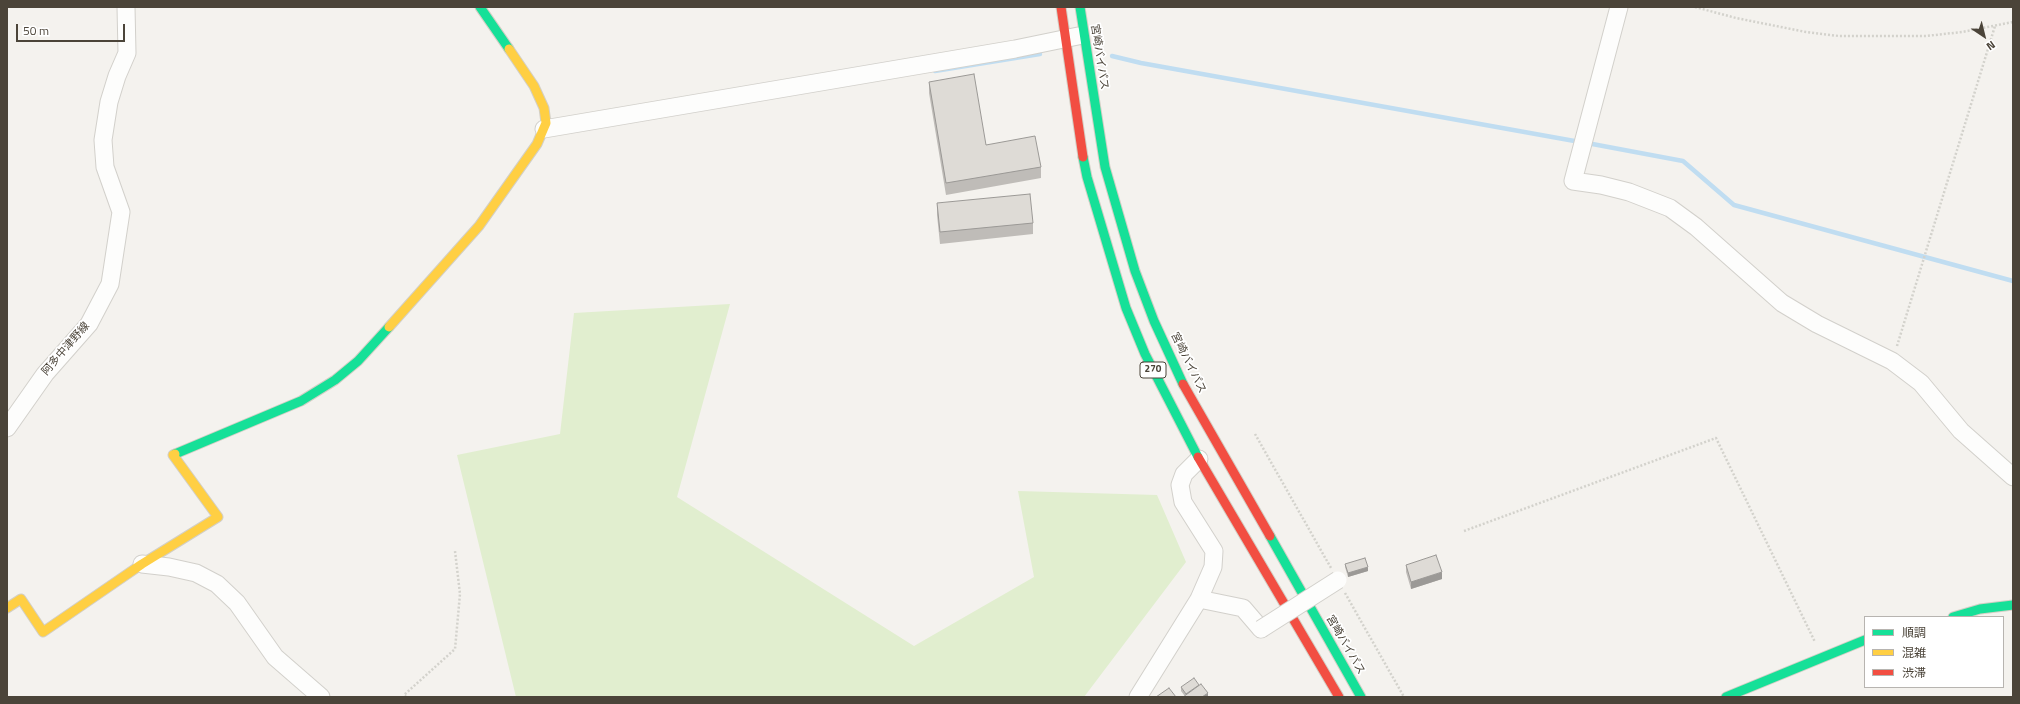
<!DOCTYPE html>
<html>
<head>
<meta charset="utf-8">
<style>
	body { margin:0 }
	#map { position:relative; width:2020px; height:704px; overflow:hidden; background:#f4f2ee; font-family:"Titillium Web","Noto Sans JP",sans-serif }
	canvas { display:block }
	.frame { position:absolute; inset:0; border:8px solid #4b4439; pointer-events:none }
	.legend { position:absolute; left:1864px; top:616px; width:140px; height:72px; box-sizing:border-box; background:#fff; border:1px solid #b7b4b0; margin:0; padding:5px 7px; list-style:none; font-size:12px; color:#4b4439 }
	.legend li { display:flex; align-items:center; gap:8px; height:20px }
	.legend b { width:20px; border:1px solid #b7b4b0 }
	.north { position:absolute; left:1964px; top:16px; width:40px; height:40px; -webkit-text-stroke:3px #fff; paint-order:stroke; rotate:145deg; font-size:11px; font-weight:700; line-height:16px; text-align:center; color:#4b4439 }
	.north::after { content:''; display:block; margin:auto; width:14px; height:18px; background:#4b4439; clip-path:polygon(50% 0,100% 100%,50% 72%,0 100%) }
	.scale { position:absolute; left:16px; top:24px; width:109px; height:18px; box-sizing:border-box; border:2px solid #4b4439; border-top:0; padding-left:5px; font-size:12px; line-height:14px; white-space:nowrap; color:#4b4439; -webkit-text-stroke:3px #fff; paint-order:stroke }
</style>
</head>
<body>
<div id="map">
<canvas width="2020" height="704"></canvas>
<div class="frame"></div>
<ul class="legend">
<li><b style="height:5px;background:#16e098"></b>順調</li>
<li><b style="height:5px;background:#ffcf43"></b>混雑</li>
<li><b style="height:5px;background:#f24e42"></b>渋滞</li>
</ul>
<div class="north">N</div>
<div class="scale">50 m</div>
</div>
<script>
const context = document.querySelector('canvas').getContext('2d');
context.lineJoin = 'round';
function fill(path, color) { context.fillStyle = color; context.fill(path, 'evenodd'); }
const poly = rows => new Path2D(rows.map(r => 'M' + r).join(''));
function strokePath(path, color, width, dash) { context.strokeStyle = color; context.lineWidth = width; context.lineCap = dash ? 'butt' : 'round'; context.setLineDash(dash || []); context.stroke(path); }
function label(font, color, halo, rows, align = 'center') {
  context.font = font + ' "Titillium Web","Noto Sans JP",sans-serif'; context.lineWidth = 3.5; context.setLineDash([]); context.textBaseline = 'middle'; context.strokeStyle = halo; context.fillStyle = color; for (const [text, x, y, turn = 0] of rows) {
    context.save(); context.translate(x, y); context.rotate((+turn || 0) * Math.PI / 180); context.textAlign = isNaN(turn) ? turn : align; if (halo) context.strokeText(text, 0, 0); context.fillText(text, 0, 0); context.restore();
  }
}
fill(poly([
	[730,304,677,497,914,646,1034,577,1018,491,1157,495,1186,562,1084,697,516,697,457,455,560,434,574,313]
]), '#e1eecf');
strokePath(poly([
	[1112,56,1141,63,1580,142],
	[935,71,1040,54],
	[1587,143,1683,161,1734,205,2013,281]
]), '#c0ddf1', 4.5);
const street = poly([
	[1619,7,1573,181,1601,185,1629,192,1670,208,1696,227,1782,303,1817,324,1892,361,1921,383,1961,431,2013,477],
	[544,129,1015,49,1078,36],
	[7,428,45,374,89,324,110,284,121,212,105,167,103,140,109,102,117,76,127,53,126,7],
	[142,564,169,567,196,573,217,584,237,603,275,657,321,697],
	[1199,599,1243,608,1261,629],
	[1138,697,1199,599,1213,567,1214,551,1183,502,1180,485,1184,474,1199,459]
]);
const fast = poly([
	[480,7,509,49],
	[1080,7,1105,167,1135,271,1154,321,1183,384],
	[1083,157,1087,177,1126,308,1145,354,1198,457],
	[175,454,301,401,335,380,358,361,389,327],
	[1270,536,1361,697],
	[1953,617,1980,609,2013,605],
	[1726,697,1865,640]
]);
const slow = poly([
	[389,327,479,226,537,144,546,123,544,108,534,86,509,49],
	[7,608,21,599,43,632,142,564,218,517,173,455,175,454]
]);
const jam = poly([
	[1061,7,1083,157],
	[1183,384,1270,536],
	[1198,457,1339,697]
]);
strokePath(street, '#d2d0cb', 19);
strokePath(fast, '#d3cfc5', 11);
strokePath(slow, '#d3cfc5', 11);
strokePath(jam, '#d3cfc5', 11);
strokePath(poly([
	[1695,7,1736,18,1806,32,1839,36,1926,36,1962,32,2013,22],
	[1897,346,1995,26],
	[1255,434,1331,568],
	[1464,531,1716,438,1815,642],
	[1345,593,1404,697],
	[406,697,404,695,455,649,460,594,455,551]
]), '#d3d2cc', 2.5, [2, 2]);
strokePath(street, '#fdfdfc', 17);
strokePath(fast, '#16e098', 9);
strokePath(slow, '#ffcf43', 9);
strokePath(jam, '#f24e42', 9);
const streetBridge = poly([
	[1261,629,1338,580]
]);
strokePath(streetBridge, '#d2d0cb', 19, []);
strokePath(streetBridge, '#fdfdfc', 17);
fill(poly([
	[929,82,986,145,1041,167,1041,178,946,195,929,93],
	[937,203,1033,223,1033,234,940,244,937,215],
	[1345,564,1368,571,1348,577,1345,567],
	[1406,565,1442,579,1411,589,1406,572],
	[1181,687,1208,697,1184,695,1181,691]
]), '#bfbcb8');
fill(poly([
	[1368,567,1368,571,1348,577,1348,573],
	[1442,572,1442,579,1411,589,1411,582],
	[1208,693,1208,697,1202,697]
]), '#9b9996');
const building = poly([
	[974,74,986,145,1035,136,1041,167,946,183,929,82,974,74],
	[1030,194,1033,223,940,232,937,203,1030,194],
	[1436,555,1442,572,1411,582,1406,565,1436,555],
	[1365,558,1368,567,1348,573,1345,564,1365,558],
	[1194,678,1199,685,1186,694,1181,687,1194,678],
	[1201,684,1208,693,1202,697,1183,697,1201,684],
	[1169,688,1176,697,1156,697,1169,688]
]);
fill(building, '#dedbd6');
strokePath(building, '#9b9996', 1);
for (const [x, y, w] of [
	[1153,370,26]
]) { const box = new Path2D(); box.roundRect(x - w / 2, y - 8, w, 16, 3); context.fillStyle = '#fff'; context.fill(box); strokePath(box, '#4b4439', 1); }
label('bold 10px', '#4b4439', null, [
	["270",1153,370]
]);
label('11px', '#4b4439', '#fff', [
	["宮崎バイパス",1099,57,81],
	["阿多中津野線",66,349,-49],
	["宮崎バイパス",1188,363,64],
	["宮崎バイパス",1345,645,60]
]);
</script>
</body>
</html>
